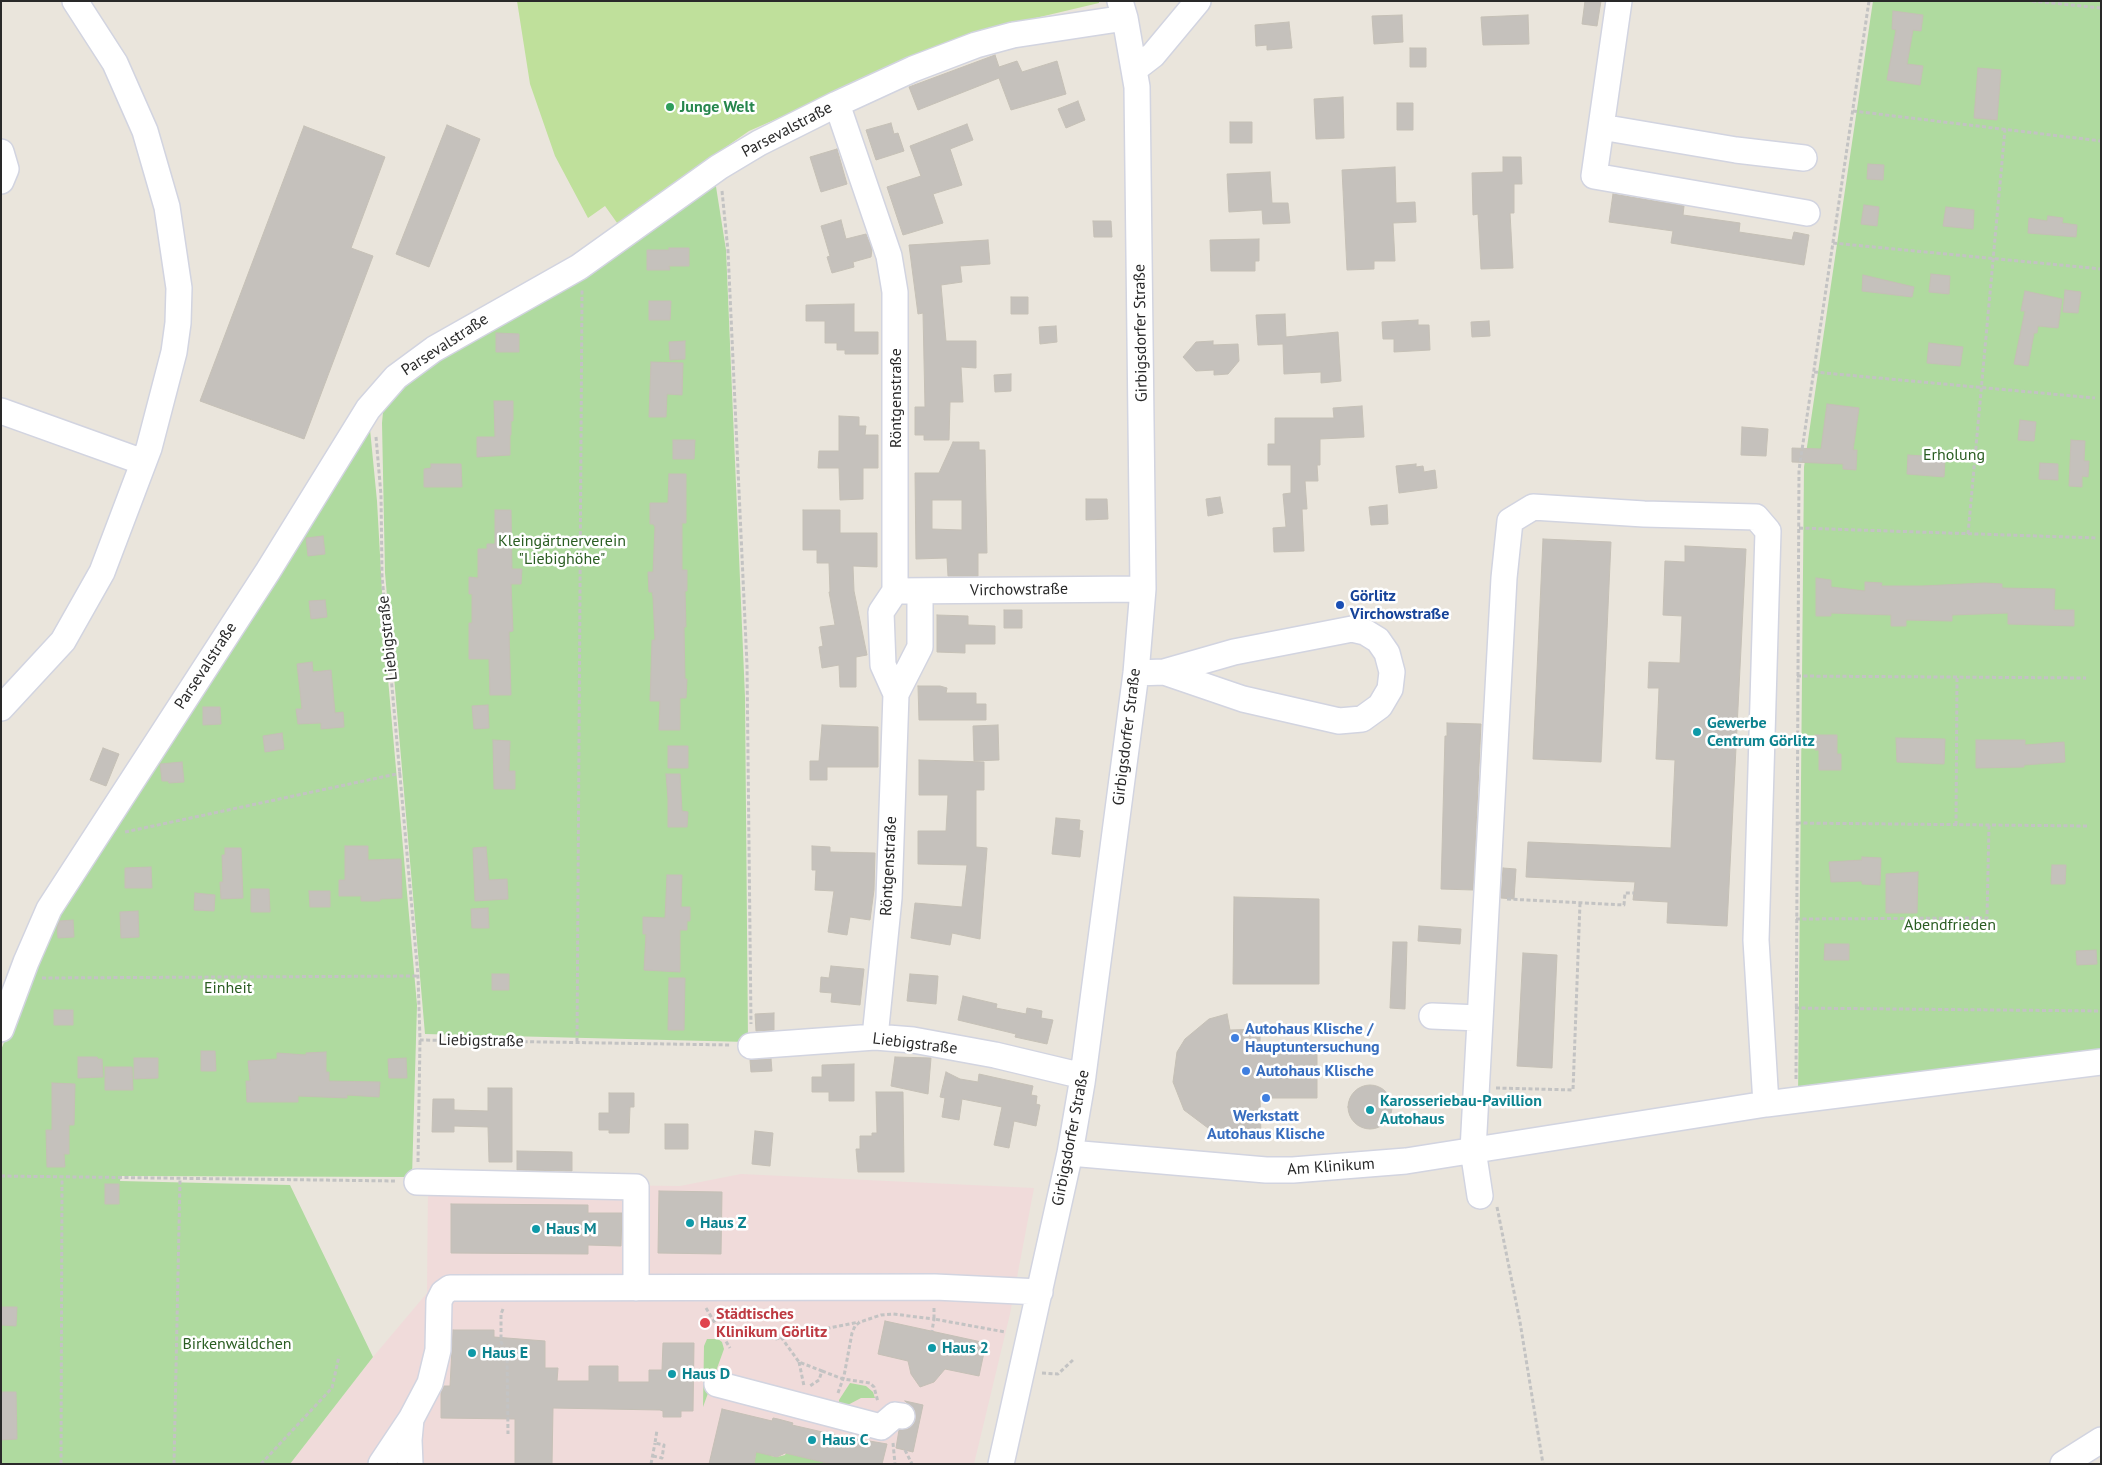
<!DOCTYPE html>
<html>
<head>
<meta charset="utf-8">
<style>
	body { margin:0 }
	#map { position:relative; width:2102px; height:1465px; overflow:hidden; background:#eae5dc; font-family:"PT Sans",sans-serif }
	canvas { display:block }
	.frame { position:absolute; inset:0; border:2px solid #292929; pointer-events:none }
</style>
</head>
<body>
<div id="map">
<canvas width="2102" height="1465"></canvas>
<div class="frame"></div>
</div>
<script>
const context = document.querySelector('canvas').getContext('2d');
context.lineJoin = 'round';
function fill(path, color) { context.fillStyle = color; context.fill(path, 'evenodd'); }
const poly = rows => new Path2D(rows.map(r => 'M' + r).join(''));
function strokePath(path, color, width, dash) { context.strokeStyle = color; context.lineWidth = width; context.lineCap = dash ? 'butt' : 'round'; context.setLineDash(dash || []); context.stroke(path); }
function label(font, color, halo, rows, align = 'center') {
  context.font = font + ' "PT Sans",sans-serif'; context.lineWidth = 5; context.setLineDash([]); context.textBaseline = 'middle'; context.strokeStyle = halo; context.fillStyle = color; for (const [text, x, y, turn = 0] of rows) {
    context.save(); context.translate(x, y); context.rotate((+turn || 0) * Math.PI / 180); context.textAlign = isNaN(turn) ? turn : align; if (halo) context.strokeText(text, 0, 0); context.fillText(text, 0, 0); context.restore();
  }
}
fill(poly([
	[741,1174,1034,1188,1010,1314,974,1464,290,1464,373,1357,427,1293,428,1183,680,1186]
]), '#f0dbda');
fill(poly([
	[1873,1,2101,1,2101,1060,1798,1098,1804,467],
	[714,174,726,250,745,697,748,1042,425,1034,385,573,382,423,384,401,417,369],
	[369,419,377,501,385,645,417,1005,412,1177,121,1176,120,1181,290,1185,373,1357,290,1464,1,1464,1,1050,30,978,42,934],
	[707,1339,718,1339,722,1342,724,1349,703,1407,704,1346],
	[850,1383,866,1386,873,1392,875,1398,861,1398,844,1407,839,1405,839,1400],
	[757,1447,769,1452,771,1456,777,1457,785,1455,786,1453,831,1464,754,1464]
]), '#afda9f');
fill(poly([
	[517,1,1099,1,1099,3,972,33,749,131,690,172,620,227,605,206,588,218,555,156,530,84]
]), '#bfe09b');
const building = poly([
	[1585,1,1601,1,1597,26,1582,24,1585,1],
	[1893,11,1923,15,1921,31,1913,30,1907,64,1923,66,1920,85,1887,80,1896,30,1892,29,1893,11],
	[1402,15,1403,42,1374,44,1372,16,1402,15],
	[1528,15,1529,44,1483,45,1481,17,1528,15],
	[1289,22,1292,48,1267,50,1267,45,1256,46,1255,25,1289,22],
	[1410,48,1426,48,1426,67,1410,67,1410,48],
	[995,55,999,67,1017,61,1022,72,1057,61,1066,94,1011,110,999,78,918,110,909,87,995,55],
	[1978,68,2001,70,1997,120,1974,118,1978,68],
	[1343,97,1344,138,1316,139,1314,99,1343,97],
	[1078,101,1085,120,1066,128,1058,109,1078,101],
	[1397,103,1413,103,1413,130,1397,130,1397,103],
	[1230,122,1252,122,1252,143,1230,143,1230,122],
	[891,123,894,134,898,133,904,151,876,160,866,130,891,123],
	[967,124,973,140,950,149,962,185,933,194,943,223,903,235,887,187,921,176,910,146,967,124],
	[447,125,480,139,429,267,396,254,447,125],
	[304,126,385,157,351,248,373,256,304,439,200,401,304,126],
	[837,149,847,184,821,192,810,157,837,149],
	[1503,157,1521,157,1522,184,1514,184,1514,213,1510,213,1513,268,1481,269,1478,214,1473,215,1472,173,1503,172,1503,157],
	[1868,164,1884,165,1883,180,1867,179,1868,164],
	[1395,167,1396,203,1415,202,1416,222,1393,223,1395,261,1374,261,1374,269,1347,270,1342,170,1395,167],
	[1270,172,1272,203,1288,203,1290,223,1263,224,1262,210,1229,212,1227,174,1270,172],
	[1613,194,1684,206,1683,215,1740,223,1739,232,1792,240,1794,232,1809,235,1804,265,1671,243,1673,231,1609,222,1613,194],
	[1864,205,1879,207,1877,226,1861,224,1864,205],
	[1946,207,1974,210,1973,229,1943,226,1946,207],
	[2048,216,2063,218,2062,223,2077,225,2076,237,2028,233,2029,218,2047,221,2048,216],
	[841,220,846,239,866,234,872,249,871,257,853,262,854,267,832,273,827,257,830,256,821,226,841,220],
	[1093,221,1111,221,1112,237,1094,237,1093,221],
	[1259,239,1259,261,1255,261,1255,271,1211,271,1210,240,1259,239],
	[988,240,990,264,960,266,962,282,941,285,946,341,976,341,976,368,961,367,963,402,950,402,949,440,924,440,924,435,915,435,915,407,925,407,923,313,918,314,909,245,988,240],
	[669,248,689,248,689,266,669,266,670,270,647,270,647,250,669,250,669,248],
	[1931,274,1950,276,1949,294,1929,292,1931,274],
	[1863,275,1914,287,1912,297,1862,291,1863,275],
	[2065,290,2081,292,2078,313,2063,312,2065,290],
	[2025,291,2062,299,2058,328,2038,326,2037,333,2034,333,2028,366,2014,364,2025,311,2021,311,2025,291],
	[1011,297,1028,297,1028,314,1011,314,1011,297],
	[649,301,671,301,670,320,649,320,649,301],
	[854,304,854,332,878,332,878,354,845,354,845,350,837,350,837,343,825,343,825,321,806,321,806,305,854,304],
	[1285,314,1286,337,1338,332,1341,381,1321,383,1321,372,1284,374,1283,344,1258,345,1256,315,1285,314],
	[1418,320,1418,325,1429,325,1430,350,1394,352,1394,339,1383,339,1382,322,1418,320],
	[1489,321,1490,336,1472,337,1471,322,1489,321],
	[1056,326,1057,342,1040,344,1039,327,1056,326],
	[496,333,519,334,519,352,496,352,496,333],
	[685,341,685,359,670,360,669,342,685,341],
	[1213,341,1213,345,1238,344,1239,361,1228,374,1214,375,1214,370,1196,371,1183,357,1196,342,1213,341],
	[1929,343,1963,347,1960,366,1927,363,1929,343],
	[651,362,683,363,682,395,667,394,666,417,649,417,651,362],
	[1011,374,1011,391,995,392,994,375,1011,374],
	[494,401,513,401,513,421,511,421,511,435,510,435,510,455,477,457,477,437,495,437,494,401],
	[1827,404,1859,408,1853,450,1857,450,1856,470,1843,469,1843,464,1792,462,1792,448,1821,449,1827,404],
	[1362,406,1364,437,1320,439,1320,465,1317,465,1318,481,1305,481,1307,509,1302,509,1304,551,1274,552,1273,528,1286,527,1283,494,1291,493,1291,465,1268,465,1268,444,1275,444,1275,418,1334,418,1333,408,1362,406],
	[839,416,859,417,859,426,866,426,865,435,878,435,878,468,863,468,863,499,840,500,839,468,818,468,819,451,839,451,839,416],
	[2020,420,2036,422,2034,441,2018,440,2020,420],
	[1742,427,1768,429,1766,456,1741,455,1742,427],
	[673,440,695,440,694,459,673,459,673,440],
	[2071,440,2085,441,2084,461,2089,461,2088,477,2082,476,2082,487,2069,486,2071,440],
	[953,442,979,442,979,450,985,450,987,553,978,553,978,576,948,576,947,558,916,559,915,473,939,473,953,442],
	[932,500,962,500,962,530,932,529,932,500],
	[1908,455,1923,456,1922,459,1945,460,1944,477,1907,474,1908,455],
	[2040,463,2058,464,2058,480,2039,479,2040,463],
	[431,464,461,464,462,487,424,487,424,469,431,468,431,464],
	[1416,464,1416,467,1423,466,1424,472,1435,470,1437,488,1399,493,1396,466,1416,464],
	[669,474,686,474,686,523,682,523,682,570,687,570,687,591,685,591,686,627,684,627,685,679,687,679,686,698,680,698,680,730,659,730,660,701,650,701,652,640,655,640,653,597,652,592,649,592,648,572,653,572,655,527,653,524,650,524,650,503,668,503,669,474],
	[1220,497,1223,513,1208,516,1206,499,1220,497],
	[1086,499,1107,499,1108,519,1086,520,1086,499],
	[1387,505,1388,524,1371,525,1369,507,1387,505],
	[495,510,511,510,512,569,522,569,521,584,511,584,513,631,509,632,511,695,490,695,489,659,469,659,469,623,472,623,472,594,469,594,469,577,478,578,478,549,487,549,487,544,495,544,495,510],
	[803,510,840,510,840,533,877,533,877,567,853,566,854,591,867,655,856,657,856,687,840,687,839,665,822,668,819,647,823,646,820,627,835,625,829,592,830,592,829,563,817,563,817,550,803,550,803,510],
	[323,536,325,554,308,556,306,538,323,536],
	[1543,539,1611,542,1601,762,1533,759,1543,539],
	[1685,546,1746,549,1727,926,1667,923,1668,902,1633,900,1635,882,1526,877,1528,842,1671,848,1675,760,1656,759,1659,688,1648,688,1649,662,1680,663,1682,616,1663,615,1665,561,1685,562,1685,546],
	[1816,578,1831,580,1831,587,1865,591,1865,582,1882,583,1881,586,1922,586,1985,583,2002,584,2002,588,2055,589,2054,610,2074,610,2074,626,2008,624,2008,613,1952,615,1952,621,1906,620,1906,626,1891,626,1891,615,1831,613,1831,616,1816,616,1816,578],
	[325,600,327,617,311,619,309,601,325,600],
	[1004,610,1022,610,1022,628,1004,628,1004,610],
	[937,615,968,616,968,625,995,626,995,644,965,644,965,653,937,652,937,615],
	[312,662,313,672,331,670,335,713,343,712,344,727,321,729,321,723,298,724,296,709,302,709,297,664,312,662],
	[918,686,940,686,947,688,946,693,976,693,976,704,986,704,986,720,919,720,918,686],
	[488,705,489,728,474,729,472,706,488,705],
	[203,707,220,707,221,724,203,725,203,707],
	[1447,723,1481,724,1473,890,1441,889,1445,736,1447,736,1447,723],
	[822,725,878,727,878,767,827,767,827,780,810,780,810,761,819,761,822,725],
	[998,725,999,760,974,761,973,726,998,725],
	[282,733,284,749,265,752,263,736,282,733],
	[1815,735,1837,735,1837,754,1841,754,1841,770,1819,770,1819,750,1815,750,1815,735],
	[1896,738,1945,739,1944,764,1897,762,1896,738],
	[493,740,510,741,509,771,515,771,515,789,494,789,493,740],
	[1976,740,2025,740,2025,745,2064,742,2065,762,2024,765,2024,767,1976,768,1976,740],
	[668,746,688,746,688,768,668,768,668,746],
	[103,748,119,754,106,786,90,780,103,748],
	[919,760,984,762,984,790,976,790,976,847,987,848,980,939,952,933,950,945,911,938,915,903,962,907,967,865,918,864,918,831,946,831,948,795,919,795,919,760],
	[182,762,184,782,169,783,168,781,162,781,160,764,182,762],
	[666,774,680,774,682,811,688,812,687,827,668,827,668,799,666,774],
	[1056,818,1080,820,1079,830,1083,831,1080,857,1052,854,1056,818],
	[345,846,368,846,368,860,401,859,402,898,380,899,380,901,361,901,361,896,339,896,339,880,345,880,345,846],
	[812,846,830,847,830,852,875,853,874,890,870,920,850,917,847,935,828,932,834,891,815,890,816,870,812,870,812,846],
	[486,847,489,880,507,879,508,899,475,901,473,848,486,847],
	[225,848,241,848,243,898,221,899,220,882,223,882,222,855,225,855,225,848],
	[1862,857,1881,858,1880,885,1862,884,1862,881,1831,882,1829,862,1862,860,1862,857],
	[2052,865,2066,865,2065,884,2051,884,2052,865],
	[151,867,152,888,125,888,125,868,151,867],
	[1503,868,1516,869,1514,899,1501,898,1503,868],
	[1918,872,1917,913,1886,913,1886,874,1918,872],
	[667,875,682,875,681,907,690,907,690,921,687,921,687,930,680,930,680,972,644,970,646,934,643,934,643,917,665,918,667,875],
	[251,889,269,889,270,912,251,912,251,889],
	[309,891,330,891,330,907,310,907,309,891],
	[195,893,215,895,214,911,194,910,195,893],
	[1234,897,1319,899,1319,984,1233,984,1234,897],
	[488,908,489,928,472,928,471,909,488,908],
	[138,911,139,937,121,938,120,912,138,911],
	[73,920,74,937,58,938,57,928,59,921,73,920],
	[1419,926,1461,929,1460,944,1418,941,1419,926],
	[1393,942,1407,942,1405,1009,1390,1008,1393,942],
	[1825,944,1849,944,1849,960,1824,960,1825,944],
	[2096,950,2097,964,2077,965,2076,951,2096,950],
	[1523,953,1557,955,1552,1068,1517,1066,1523,953],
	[831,966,864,969,860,1005,831,1002,832,993,820,992,821,977,829,978,831,966],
	[492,974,509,974,509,990,492,990,492,974],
	[910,974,938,976,936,1004,907,1001,910,974],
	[669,978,685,978,684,1030,668,1030,669,978],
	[963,996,997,1004,996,1008,1026,1014,1027,1008,1042,1011,1041,1018,1053,1020,1047,1044,1015,1037,1016,1034,958,1020,963,996],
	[54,1010,73,1010,73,1025,54,1025,54,1010],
	[774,1013,774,1030,756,1031,755,1014,774,1013],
	[1227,1014,1230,1030,1260,1029,1260,1048,1317,1049,1317,1098,1260,1098,1261,1136,1231,1136,1232,1130,1208,1128,1184,1110,1173,1082,1177,1052,1185,1039,1209,1019,1227,1014],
	[201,1051,215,1051,216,1071,201,1071,201,1051],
	[326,1052,326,1072,329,1072,329,1081,380,1082,379,1097,347,1095,347,1098,298,1096,298,1102,247,1102,246,1081,250,1081,248,1061,277,1059,277,1053,306,1055,306,1053,326,1052],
	[78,1057,97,1057,98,1059,102,1059,103,1077,78,1078,78,1057],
	[895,1057,931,1058,928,1094,891,1086,895,1057],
	[134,1058,158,1058,158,1078,134,1079,134,1058],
	[406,1058,407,1078,389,1078,388,1059,406,1058],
	[771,1059,772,1071,751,1072,750,1060,771,1059],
	[854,1064,854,1101,829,1101,829,1092,812,1092,812,1077,822,1077,822,1065,854,1064],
	[105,1067,132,1067,133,1090,105,1090,105,1067],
	[946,1072,960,1079,978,1082,979,1074,1033,1086,1031,1095,1037,1096,1036,1104,1040,1105,1036,1126,1014,1121,1009,1148,994,1145,1002,1107,962,1099,959,1120,942,1117,945,1098,940,1097,946,1072],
	[52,1083,75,1084,74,1125,69,1125,69,1154,64,1154,65,1167,47,1167,46,1130,52,1130,52,1083],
	'1348 1107a22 22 0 1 1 44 0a22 22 0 1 1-44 0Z',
	[488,1088,512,1088,512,1162,489,1162,488,1127,454,1126,454,1132,432,1132,433,1099,454,1099,454,1110,488,1111,488,1088],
	[876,1092,903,1092,904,1172,858,1172,856,1149,860,1149,860,1136,872,1136,872,1133,877,1133,876,1092],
	[609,1093,634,1093,634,1107,630,1107,629,1133,609,1133,609,1130,599,1130,599,1113,609,1113,609,1093],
	[665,1124,688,1124,688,1149,665,1149,665,1124],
	[755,1131,773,1133,770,1166,752,1164,755,1131],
	[517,1151,572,1152,572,1171,517,1170,517,1151],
	[105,1184,119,1184,119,1204,105,1204,105,1184],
	[659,1191,722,1192,721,1254,658,1253,659,1191],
	[451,1204,588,1205,588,1213,622,1213,621,1246,588,1245,588,1254,451,1253,451,1204],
	[1,1307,17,1307,16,1326,1,1325,1,1307],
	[885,1321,986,1343,979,1376,945,1369,934,1382,920,1387,911,1374,908,1361,878,1354,885,1321],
	[453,1330,494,1330,494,1337,545,1341,545,1368,558,1368,557,1381,589,1381,589,1366,618,1366,618,1382,649,1382,649,1370,662,1370,663,1343,694,1343,693,1411,681,1411,681,1417,663,1417,663,1411,660,1410,553,1408,552,1464,515,1464,515,1419,441,1418,441,1393,444,1386,450,1386,453,1330],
	[1,1392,16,1392,17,1439,1,1440,1,1392],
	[905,1401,923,1405,913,1452,896,1448,899,1430,908,1429,914,1424,916,1418,915,1410,905,1401],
	[722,1409,772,1421,773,1418,778,1419,793,1423,792,1425,840,1436,887,1444,882,1464,831,1464,785,1453,777,1457,756,1452,754,1464,709,1464,722,1409]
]);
fill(building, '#c5c1bc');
strokePath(building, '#c5c0b6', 1);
const minor = poly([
	[1619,1,1594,176,1807,213],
	[1134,66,1140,65,1153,55,1198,1],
	[837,104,889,256,895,292,895,591,881,612,883,665,896,694,889,898,875,1037],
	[1601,127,1736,150,1804,158],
	[1,152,6,169,1,181],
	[1,411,143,462],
	[895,591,1143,589],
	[1136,673,1164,672,1234,652,1352,629,1365,632,1378,640,1387,653,1392,672,1390,689,1380,706,1362,719,1339,721,1243,699,1164,672],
	[896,694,920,647,920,591],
	[1,708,63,641,102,572,149,448,174,352,178,323,179,288,167,207,145,131,115,63,75,1],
	[1432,1016,1479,1018],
	[1,1029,26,962,49,909,268,571,368,409,396,377,434,349,579,267,719,167,759,143,837,104,913,69,976,45,1013,35,1125,18],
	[751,1046,875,1037,913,1040,995,1055,1083,1076],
	[1070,1153,1266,1170,1293,1170,1406,1161,1766,1104,2101,1062],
	[417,1182,636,1187,636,1288],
	[1480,1196,1473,1150,1504,578,1510,521,1533,507,1644,514,1756,517,1768,531,1756,940,1766,1104],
	[717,1384,881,1427,895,1415,902,1416],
	[381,1464,411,1419,430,1383,438,1350,439,1301,443,1293,450,1288,935,1287,1040,1292],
	[410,1464,409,1440,411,1419],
	[1001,1464,1070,1153,1082,1083,1136,673,1143,589,1137,87,1125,18,1120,1],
	[2063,1464,2101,1440]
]);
strokePath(minor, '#d2d4e0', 28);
strokePath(poly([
	[2032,1,2101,8],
	[1853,111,2101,141],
	[722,191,728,251,747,665,751,1024],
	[1833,243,2101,269],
	[1814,372,2095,398],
	[376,437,381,495,382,576,418,976,420,1040,731,1045],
	[1799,528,2097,538],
	[1968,534,2005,129],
	[1797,676,2086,678],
	[1797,823,2087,826],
	[1956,825,1957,677],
	[125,832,401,773],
	[1507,899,1624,905,1625,893,1634,893],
	[1796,919,1987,918,1989,825],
	[42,978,418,976],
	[1795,1008,2101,1011],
	[577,1042,582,290],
	[1796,1079,1799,470,1869,1],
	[1496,1088,1573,1090,1580,903],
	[418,1162,420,1040],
	[1,1176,397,1181],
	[1497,1207,1520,1322,1543,1464],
	[706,1308,730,1348],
	[934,1308,934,1319,1005,1332],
	[503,1309,501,1314,501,1342,507,1353,508,1434],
	[751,1331,760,1336,775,1339,859,1322],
	[781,1337,799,1362,822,1371,819,1380,810,1386],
	[799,1362,804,1386],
	[822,1371,843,1379,870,1383,874,1387,878,1402],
	[1042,1373,1058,1374,1074,1359],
	[838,1393,844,1376,852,1333,855,1326,860,1322,881,1315,893,1314,934,1319,932,1331],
	[893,1443,895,1464],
	[905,1450,912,1464],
	[653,1456,662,1458,664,1445,655,1443,657,1430],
	[61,1464,62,1178],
	[174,1464,180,1180],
	[261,1464,332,1388,339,1356],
	[651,1464,655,1443]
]), '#c3c3c3', 3, [4, 2.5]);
strokePath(minor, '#fff', 25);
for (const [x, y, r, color] of [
	[670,107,5,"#2e9e5b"],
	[1340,605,5,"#1a4fb4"],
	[1697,732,5,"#0f9aa8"],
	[1235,1038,5,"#3f7fe0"],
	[1246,1071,5,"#3f7fe0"],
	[1266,1098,5,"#3f7fe0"],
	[1370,1110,5,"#0f9aa8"],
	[690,1223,5,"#0f9aa8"],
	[536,1229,5,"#0f9aa8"],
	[705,1323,6,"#e0444e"],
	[932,1348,5,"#0f9aa8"],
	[472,1353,5,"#0f9aa8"],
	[672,1374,5,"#0f9aa8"],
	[812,1440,5,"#0f9aa8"]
]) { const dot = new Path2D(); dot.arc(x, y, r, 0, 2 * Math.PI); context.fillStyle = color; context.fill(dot); strokePath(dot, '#fff', 2); }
label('bold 16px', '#27864d', '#fff', [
	["Junge Welt",680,107]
], 'left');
label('16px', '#292929', '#fff', [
	["Parsevalstraße",787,130,-28],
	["Girbigsdorfer Straße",1141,333,-91],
	["Parsevalstraße",445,345,-33],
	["Röntgenstraße",896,398,-90],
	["Virchowstraße",1019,590,-1],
	["Liebigstraße",388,638,-96],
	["Parsevalstraße",206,666,-57],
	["Girbigsdorfer Straße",1127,737,-83],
	["Röntgenstraße",889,866,-87],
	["Liebigstraße",481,1041,1],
	["Liebigstraße",915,1044,7],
	["Girbigsdorfer Straße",1071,1138,-79],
	["Am Klinikum",1331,1167,-4]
]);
label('16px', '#2a5d22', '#fff', [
	["Erholung",1954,455],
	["Kleingärtnerverein",562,541],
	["\"Liebighöhe\"",562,559],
	["Abendfrieden",1950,925],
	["Einheit",228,988],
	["Birkenwäldchen",237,1344]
]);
label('bold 16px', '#164399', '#fff', [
	["Görlitz",1350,596],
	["Virchowstraße",1350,614]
], 'left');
label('bold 16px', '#0d838f', '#fff', [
	["Gewerbe",1707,723],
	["Centrum Görlitz",1707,741],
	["Karosseriebau-Pavillion",1380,1101],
	["Autohaus",1380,1119],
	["Haus Z",700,1223],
	["Haus M",546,1229],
	["Haus 2",942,1348],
	["Haus E",482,1353],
	["Haus D",682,1374],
	["Haus C",822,1440]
], 'left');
label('bold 16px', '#366cbe', '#fff', [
	["Autohaus Klische /",1245,1029],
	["Hauptuntersuchung",1245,1047],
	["Autohaus Klische",1256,1071],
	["Werkstatt",1266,1116,"center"],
	["Autohaus Klische",1266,1134,"center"]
], 'left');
label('bold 16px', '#be3a42', '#fff', [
	["Städtisches",716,1314],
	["Klinikum Görlitz",716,1332]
], 'left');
</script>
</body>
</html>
